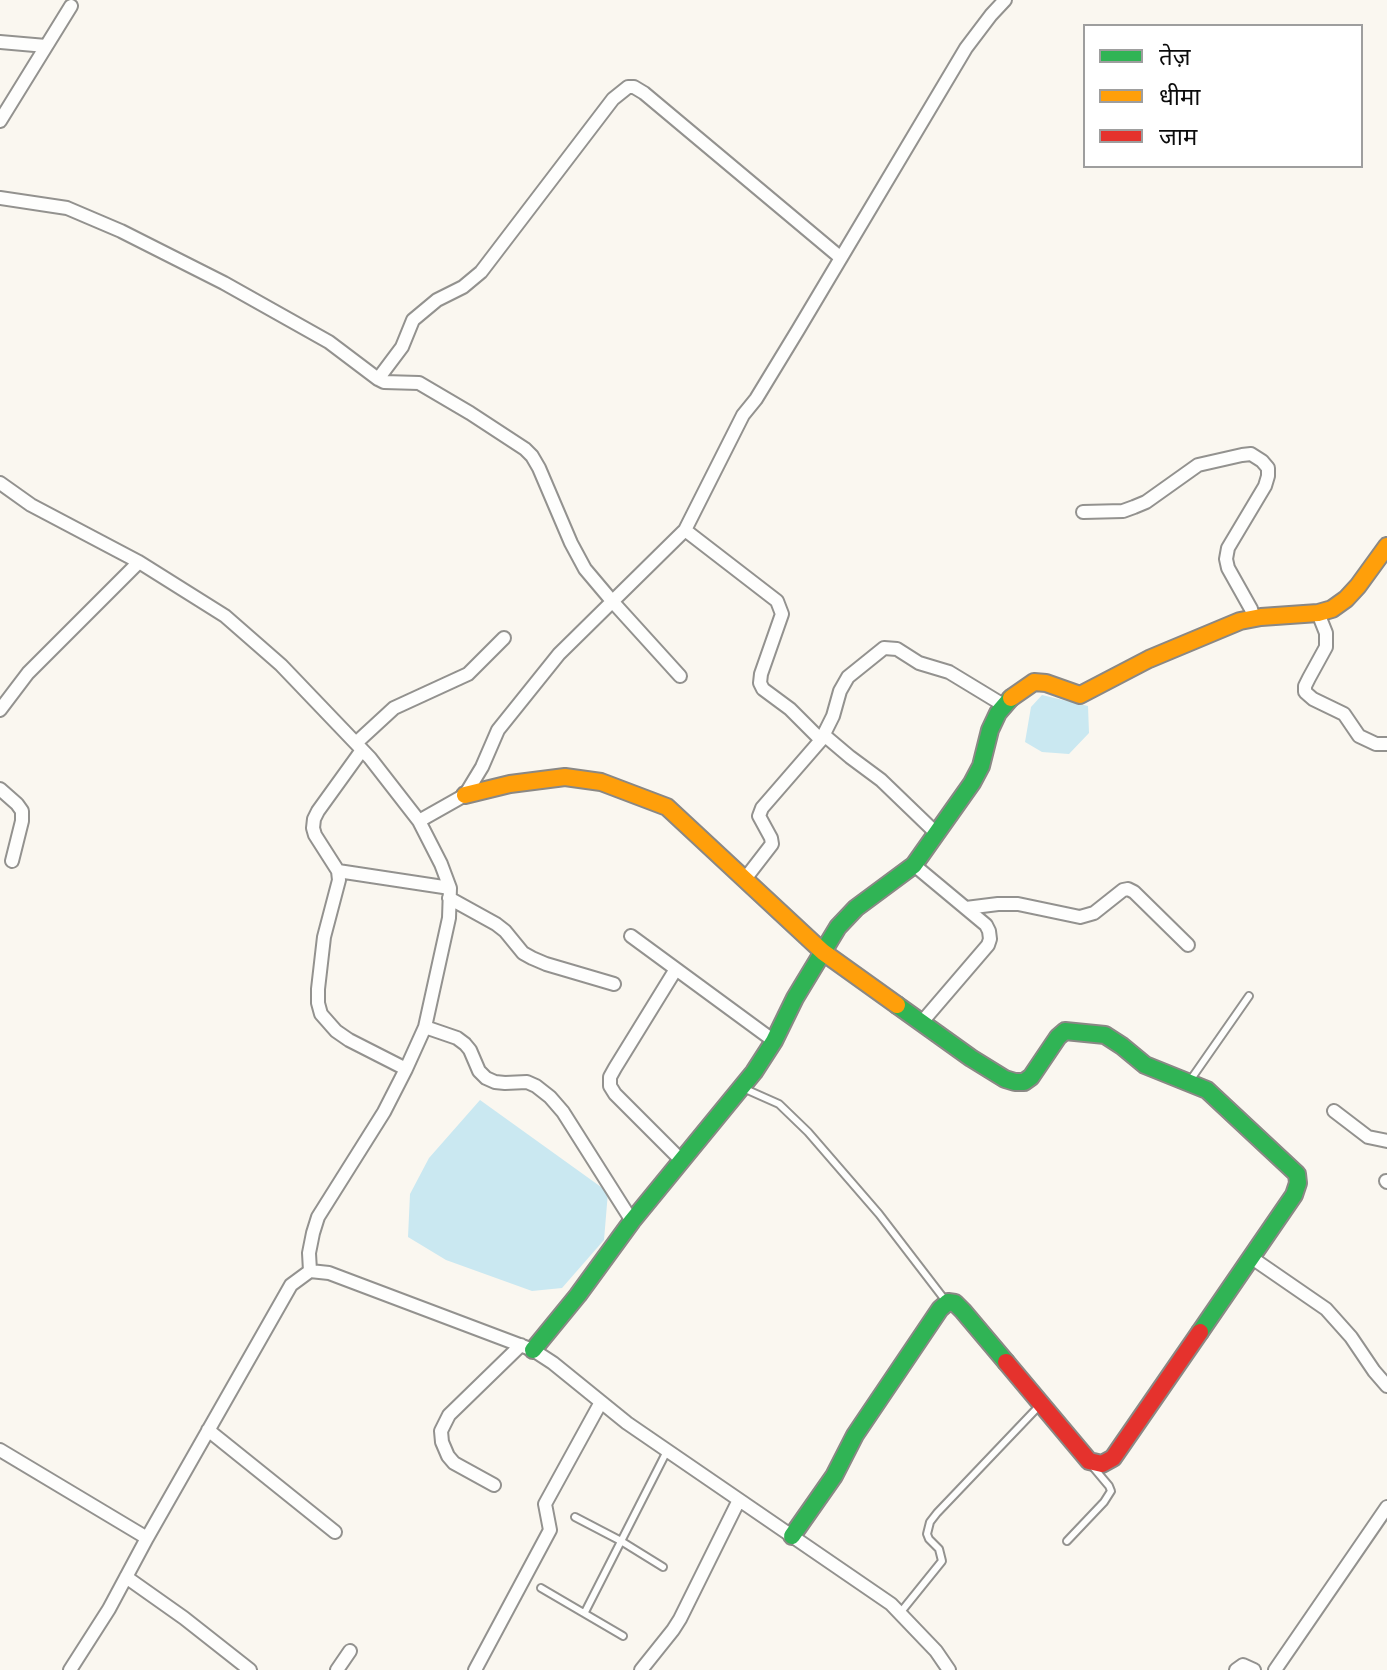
<!DOCTYPE html>
<html>
<head>
<meta charset="utf-8">
<style>
	body { margin:0 }
	#map { position:relative; width:1387px; height:1670px; overflow:hidden; background:#faf7f0; font-family:Literata,"Noto Sans Devanagari",serif }
	canvas { display:block }
	.legend { position:absolute; left:1083px; top:24px; width:280px; height:144px; box-sizing:border-box; background:#fff; border:2px solid #9e9e9e; margin:0; padding:10px 14px; list-style:none; font-size:24px; color:#0c0c0c }
	.legend li { display:flex; align-items:center; gap:16px; height:40px }
	.legend b { width:40px; border:2px solid #9e9e9e }
</style>
</head>
<body>
<div id="map">
<canvas width="1387" height="1670"></canvas>
<ul class="legend">
<li><b style="height:10px;background:#30b455"></b>तेज़</li>
<li><b style="height:10px;background:#ff9f0a"></b>धीमा</li>
<li><b style="height:10px;background:#e5322d"></b>जाम</li>
</ul>
</div>
<script>
const context = document.querySelector('canvas').getContext('2d');
context.lineJoin = 'round';
function fill(path, color) { context.fillStyle = color; context.fill(path, 'evenodd'); }
const poly = rows => new Path2D(rows.map(r => 'M' + r).join(''));
function strokePath(path, color, width, dash) { context.strokeStyle = color; context.lineWidth = width; context.lineCap = dash ? 'butt' : 'round'; context.setLineDash(dash || []); context.stroke(path); }
fill(poly([
	[1042,695,1088,706,1089,733,1069,754,1042,752,1025,742,1031,707],
	[480,1100,608,1192,604,1240,562,1288,532,1291,446,1260,408,1237,410,1194,429,1158]
]), '#cae8f1');
const lane = poly([
	[1189,1082,1249,996],
	[743,1088,779,1104,808,1132,879,1214,945,1300],
	[575,1517,621,1541,663,1567],
	[1067,1541,1104,1502,1111,1491,1109,1486,1093,1467],
	[541,1588,623,1636],
	[585,1612,667,1451],
	[900,1613,942,1561,939,1549,929,1539,927,1534,930,1522,937,1513,1040,1405]
]);
const street = poly([
	[0,42,46,46],
	[0,121,71,6],
	[0,198,67,208,121,231,224,283,329,342,378,379,384,382,419,383,470,413,525,449,532,456,539,468,571,543,585,569,612,601,680,676],
	[378,379,402,347,413,320,437,300,463,287,481,272,613,99,628,87,634,87,644,93,841,258],
	[0,483,31,505,139,562,225,616,281,665,370,758,419,821,441,864,450,888,449,918,425,1027,406,1069,384,1112,318,1217,313,1233,309,1253,310,1271],
	[1083,512,1123,511,1134,507,1146,502,1198,465,1242,455,1251,454,1262,461,1268,468,1268,476,1265,486,1228,548,1226,559,1228,568,1251,609,1254,619],
	[685,530,777,601,782,614,761,674,760,683,763,689,790,709,821,740],
	[1318,613,1326,633,1326,647,1309,678,1305,686,1305,692,1313,699,1344,714,1359,736,1376,744,1387,744],
	[0,710,28,673,139,562],
	[824,735,850,757,881,780,936,833],
	[356,743,394,708,468,674,504,638],
	[362,750,318,811,314,819,313,828,315,835,338,871,339,880,324,937,318,989,318,1003,321,1014,336,1031,349,1040,406,1069],
	[0,789,17,804,22,811,22,821,12,861],
	[419,821,465,795,482,767,498,730,559,654,685,530,743,415,756,399,798,330,966,48,991,15,1005,0],
	[914,865,986,925,989,931,990,939,988,945,922,1022],
	[338,871,450,888],
	[745,879,772,844,771,838,759,816,762,808,821,740,833,716,840,691,848,677,884,648,897,649,919,663,949,672,1005,706],
	[449,898,496,924,505,931,523,953,532,958,546,964,614,984],
	[966,908,998,904,1018,904,1080,917,1094,913,1123,890,1128,889,1134,892,1188,945],
	[631,936,774,1041],
	[676,969,615,1068,610,1077,610,1086,615,1094,682,1161],
	[425,1027,457,1038,465,1044,470,1050,479,1071,486,1078,495,1082,505,1083,527,1082,536,1086,550,1097,563,1112,632,1221],
	[1334,1111,1368,1137,1387,1141],
	[1386,1181,1387,1182],
	[1252,1258,1326,1309,1351,1337,1374,1371,1387,1386],
	[208,1430,335,1532],
	[0,1450,147,1538],
	[494,1485,454,1463,448,1456,442,1442,441,1431,449,1415,521,1345],
	[126,1577,184,1618,250,1670],
	[70,1670,109,1609,147,1538,291,1285,310,1271,329,1273,533,1350,553,1363,627,1423,891,1604,936,1651,949,1670],
	[337,1670,350,1651],
	[475,1670,550,1530,545,1504,601,1402],
	[641,1670,673,1630,680,1619,739,1500],
	[1236,1670,1243,1665,1254,1670],
	[1275,1670,1387,1507]
]);
const fast = poly([
	[897,1005,971,1058,1005,1079,1015,1082,1024,1082,1031,1077,1058,1037,1065,1031,1105,1035,1122,1046,1145,1065,1207,1090,1297,1174,1298,1183,1294,1195,1200,1332],
	[533,1350,578,1295,632,1221,754,1072,774,1041,795,998,838,927,856,908,914,865,972,783,981,766,990,730,998,713,1011,698],
	[792,1536,834,1476,855,1435,940,1309,948,1302,955,1303,963,1311,1006,1362]
]);
const slow = poly([
	[1011,698,1034,682,1046,683,1080,695,1149,659,1240,621,1261,617,1318,613,1332,609,1346,599,1358,586,1387,546],
	[465,795,510,784,565,777,601,782,667,807,823,952,897,1005]
]);
const jam = poly([
	[1006,1362,1089,1461,1102,1464,1113,1458,1200,1332]
]);
strokePath(lane, '#93928f', 10);
strokePath(street, '#93928f', 16);
strokePath(fast, '#8a8885', 20);
strokePath(slow, '#8a8885', 20);
strokePath(jam, '#8a8885', 20);
strokePath(lane, '#fefefd', 6);
strokePath(street, '#fefefd', 12);
strokePath(fast, '#30b455', 16);
strokePath(slow, '#ff9f0a', 16);
strokePath(jam, '#e5322d', 16);
</script>
</body>
</html>
